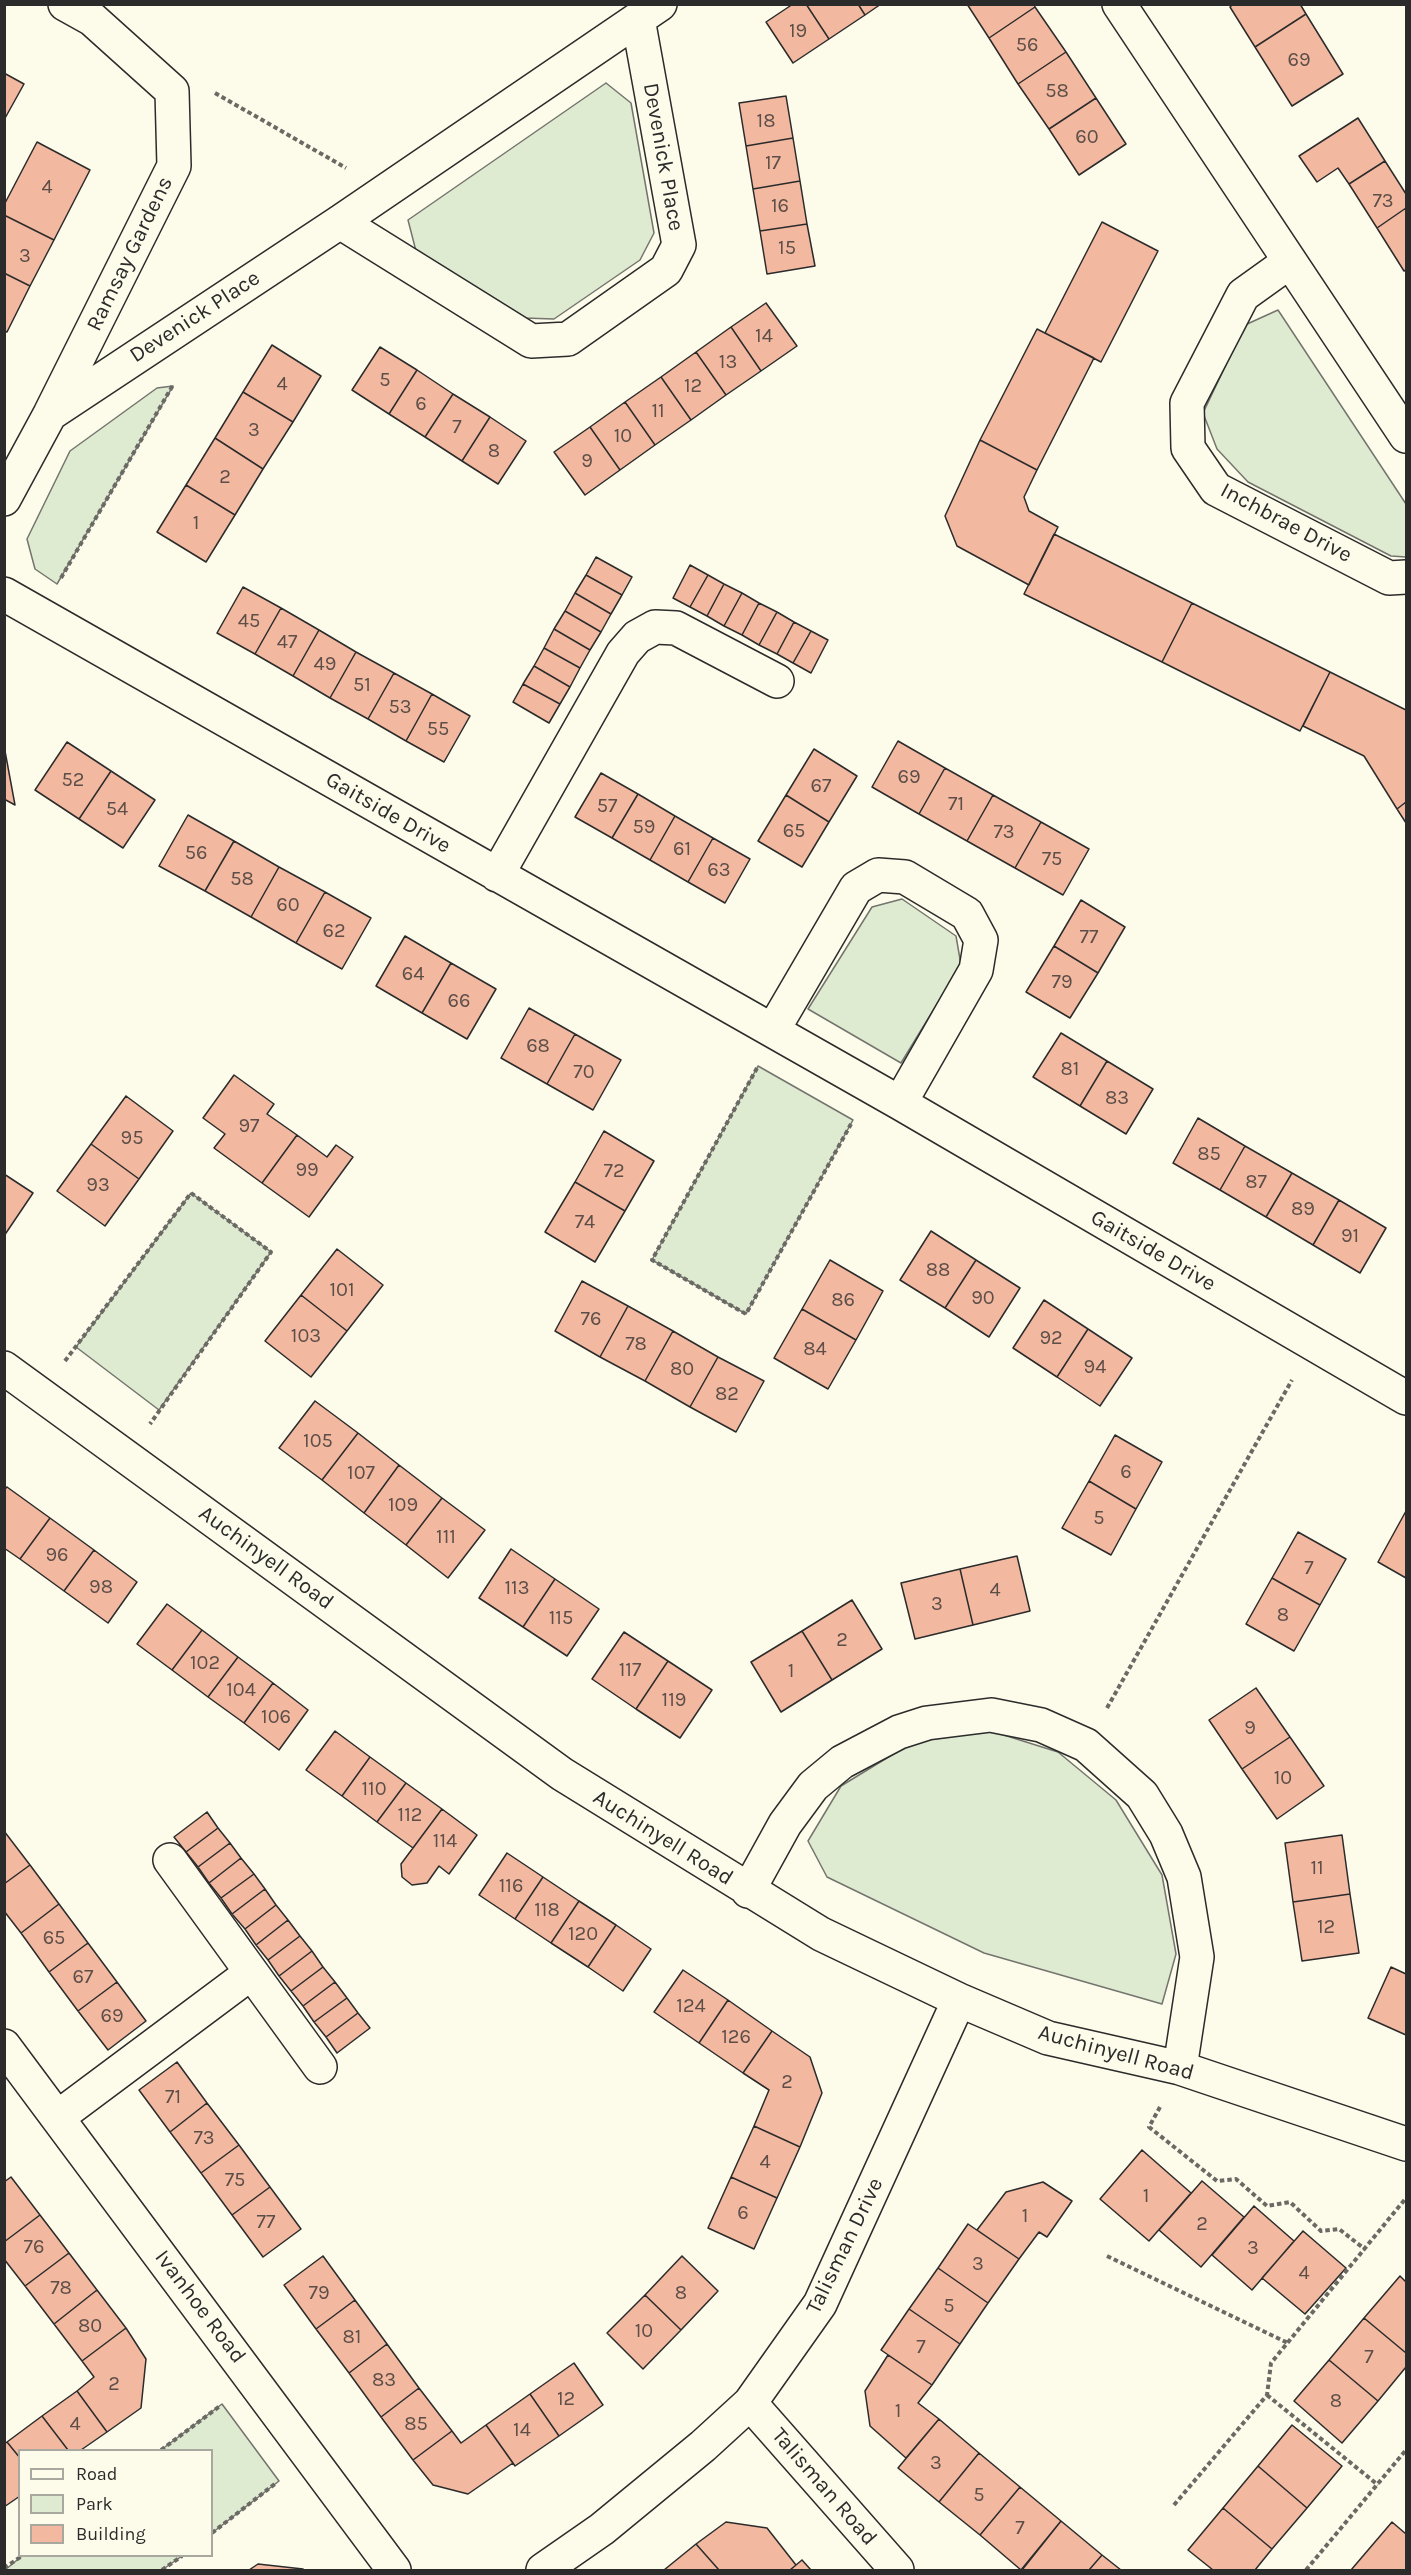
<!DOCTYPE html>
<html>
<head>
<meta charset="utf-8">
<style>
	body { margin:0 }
	#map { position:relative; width:1411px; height:2575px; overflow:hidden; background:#fdfbea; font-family:Karla,sans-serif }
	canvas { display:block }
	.frame { position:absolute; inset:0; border:6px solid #2b2b2b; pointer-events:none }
	.legend { position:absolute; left:18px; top:2449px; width:195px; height:108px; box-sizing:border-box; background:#fdfbea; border:2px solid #a9a89e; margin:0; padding:8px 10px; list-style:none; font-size:18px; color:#2b2b2b }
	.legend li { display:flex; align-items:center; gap:12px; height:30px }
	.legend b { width:30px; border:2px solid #a9a89e }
</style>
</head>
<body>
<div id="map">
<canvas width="1411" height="2575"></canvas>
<div class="frame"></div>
<ul class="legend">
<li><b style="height:8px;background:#fdfbea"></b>Road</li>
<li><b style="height:16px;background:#deebd1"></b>Park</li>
<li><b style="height:16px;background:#f2b8a0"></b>Building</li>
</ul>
</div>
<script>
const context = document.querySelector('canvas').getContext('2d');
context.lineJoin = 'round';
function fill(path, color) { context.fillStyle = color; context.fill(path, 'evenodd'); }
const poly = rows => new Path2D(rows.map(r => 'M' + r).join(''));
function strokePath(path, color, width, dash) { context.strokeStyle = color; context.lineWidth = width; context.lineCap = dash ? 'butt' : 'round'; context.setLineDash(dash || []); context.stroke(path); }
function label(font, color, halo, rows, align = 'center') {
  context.font = font + ' Karla,sans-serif'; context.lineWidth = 4.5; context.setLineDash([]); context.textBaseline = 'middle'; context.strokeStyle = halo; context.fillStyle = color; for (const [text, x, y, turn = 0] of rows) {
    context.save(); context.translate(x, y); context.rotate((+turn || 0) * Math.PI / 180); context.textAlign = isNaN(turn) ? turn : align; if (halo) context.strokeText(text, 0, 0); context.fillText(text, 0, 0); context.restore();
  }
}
const green = poly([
	[606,83,631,103,654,233,640,260,554,319,524,318,416,251,408,220,606,83],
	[1278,310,1406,504,1406,557,1391,556,1248,482,1217,449,1203,413,1245,325,1278,310],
	[173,386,57,584,35,569,27,539,70,451,157,388,173,386],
	[902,899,956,936,961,965,901,1063,808,1009,872,907,902,899],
	[758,1066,853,1120,746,1314,652,1260,758,1066],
	[191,1193,271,1252,159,1410,76,1347,191,1193],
	[991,1731,1058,1752,1116,1800,1162,1875,1176,1954,1162,2004,984,1953,827,1877,808,1841,841,1786,913,1742,991,1731],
	[222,2404,279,2481,212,2533,212,2450,161,2450,222,2404],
	[22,2556,182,2556,162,2570,5,2570,22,2556]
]);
fill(green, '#deebd1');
strokePath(green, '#74746e', 1.5);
const building = poly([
	[793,4,806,4,829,39,793,63,766,22,793,4],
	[806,4,858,4,865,15,829,39,806,4],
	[858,4,881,4,865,15,858,4],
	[967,4,1034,4,1035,7,989,38,967,4],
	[1233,4,1300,4,1306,14,1255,47,1230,7,1233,4],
	[1035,7,1066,52,1018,84,989,38,1035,7],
	[1306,14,1343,74,1292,106,1255,47,1306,14],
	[1066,52,1096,98,1049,129,1018,84,1066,52],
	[4,73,24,84,4,120,4,73],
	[786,96,793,138,746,146,739,103,786,96],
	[1096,98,1126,144,1079,175,1049,129,1096,98],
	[1358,118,1385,161,1349,184,1338,168,1317,182,1299,156,1358,118],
	[793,138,800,181,753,189,746,146,793,138],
	[37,142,90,170,54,240,4,215,4,205,37,142],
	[1385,161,1406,194,1406,208,1377,228,1349,184,1385,161],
	[800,181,807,224,760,231,753,189,800,181],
	[1406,208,1406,270,1404,271,1377,228,1406,208],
	[4,215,54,240,30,286,4,273,4,215],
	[1102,222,1158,251,1101,362,1045,333,1102,222],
	[807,224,815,266,767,274,760,231,807,224],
	[4,273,30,286,7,332,4,331,4,273],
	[766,303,797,346,761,371,731,327,766,303],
	[731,327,761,371,726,395,696,352,731,327],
	[1037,329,1094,358,1037,470,980,440,1037,329],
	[272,345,321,376,293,422,243,392,272,345],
	[380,347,417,370,389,414,352,390,380,347],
	[696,352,726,395,691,420,661,377,696,352],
	[417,370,453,394,425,437,389,414,417,370],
	[661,377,691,420,655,445,625,402,661,377],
	[243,392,293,422,263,469,215,438,243,392],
	[453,394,490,417,462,461,425,437,453,394],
	[625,402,655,445,620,470,590,427,625,402],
	[490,417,526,441,498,484,462,461,490,417],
	[590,427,620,470,585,495,554,452,590,427],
	[215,438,263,469,235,515,186,485,215,438],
	[980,440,1037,470,1024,497,1029,511,1058,527,1029,585,957,546,945,516,980,440],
	[186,485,235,515,206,562,157,532,186,485],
	[1054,534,1192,603,1162,662,1024,594,1054,534],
	[596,557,632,577,622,595,586,575,596,557],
	[690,565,708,575,690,607,673,598,690,565],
	[586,575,622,595,611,614,575,593,586,575],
	[708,575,724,584,707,616,690,607,708,575],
	[724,584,742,593,724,626,707,616,724,584],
	[243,587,281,608,255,654,217,633,243,587],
	[575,593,611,614,601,632,565,611,575,593],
	[742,593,759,603,742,635,724,626,742,593],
	[759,603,777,612,759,645,742,635,759,603],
	[1192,603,1330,672,1300,731,1162,662,1192,603],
	[281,608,319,630,293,676,255,654,281,608],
	[565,611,601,632,590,650,554,629,565,611],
	[777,612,794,622,777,654,759,645,777,612],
	[794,622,811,631,793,663,777,654,794,622],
	[554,629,590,650,580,668,544,648,554,629],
	[319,630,356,652,330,698,293,676,319,630],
	[811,631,828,640,811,673,793,663,811,631],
	[544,648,580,668,570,687,534,666,544,648],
	[356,652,394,673,368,719,330,698,356,652],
	[534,666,570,687,560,704,523,684,534,666],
	[1330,672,1406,710,1406,802,1397,809,1364,756,1303,726,1330,672],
	[394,673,432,694,406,741,368,719,394,673],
	[523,684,560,704,549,723,513,702,523,684],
	[432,694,470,716,444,762,406,741,432,694],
	[898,741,945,768,919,814,872,787,898,741],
	[67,742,111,771,79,819,35,790,67,742],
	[814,749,857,776,829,822,786,795,814,749],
	[4,751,5,751,15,805,4,799,4,751],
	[945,768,993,795,967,841,919,814,945,768],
	[111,771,155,800,123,848,79,819,111,771],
	[601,773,638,794,612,838,575,817,601,773],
	[638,794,675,816,650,860,612,838,638,794],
	[786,795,829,822,802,867,758,841,786,795],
	[993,795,1041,822,1015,868,967,841,993,795],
	[1406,802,1406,823,1397,809,1406,802],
	[188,815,234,841,205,891,159,866,188,815],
	[675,816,713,838,688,882,650,860,675,816],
	[1041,822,1089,849,1063,895,1015,868,1041,822],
	[713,838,750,859,725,903,688,882,713,838],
	[234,841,279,867,251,917,205,891,234,841],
	[279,867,325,892,296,943,251,917,279,867],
	[325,892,371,918,342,969,296,943,325,892],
	[1081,900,1125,927,1098,973,1054,946,1081,900],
	[405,936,451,963,422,1013,376,986,405,936],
	[1054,946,1098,973,1070,1018,1026,992,1054,946],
	[451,963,496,989,467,1039,422,1013,451,963],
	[529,1008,575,1034,547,1084,501,1058,529,1008],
	[1061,1033,1107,1061,1080,1106,1033,1077,1061,1033],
	[575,1034,621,1060,593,1110,547,1084,575,1034],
	[1107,1061,1153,1089,1126,1134,1080,1106,1107,1061],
	[234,1075,274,1104,267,1114,297,1135,262,1183,214,1148,225,1134,203,1118,234,1075],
	[126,1096,173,1131,139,1179,91,1144,126,1096],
	[1198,1118,1245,1146,1220,1190,1173,1163,1198,1118],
	[604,1131,654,1161,625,1211,575,1182,604,1131],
	[297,1135,327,1157,336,1145,353,1157,309,1217,262,1183,297,1135],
	[91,1144,139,1179,105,1226,57,1191,91,1144],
	[1245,1146,1292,1173,1266,1217,1220,1190,1245,1146],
	[1292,1173,1339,1200,1313,1245,1266,1217,1292,1173],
	[4,1174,33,1193,4,1236,4,1174],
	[575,1182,625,1211,595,1262,545,1232,575,1182],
	[1339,1200,1386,1228,1360,1273,1313,1245,1339,1200],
	[931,1231,976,1260,945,1308,900,1280,931,1231],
	[337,1249,383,1285,347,1331,301,1295,337,1249],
	[830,1260,883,1291,856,1340,802,1309,830,1260],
	[976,1260,1020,1288,989,1337,945,1308,976,1260],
	[582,1281,628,1306,600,1357,555,1331,582,1281],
	[301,1295,347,1331,311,1377,265,1341,301,1295],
	[1044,1300,1088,1329,1057,1377,1013,1348,1044,1300],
	[628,1306,673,1331,645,1381,600,1357,628,1306],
	[802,1309,856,1340,828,1389,774,1358,802,1309],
	[1088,1329,1132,1358,1100,1406,1057,1377,1088,1329],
	[673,1331,718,1357,690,1407,645,1381,673,1331],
	[718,1357,764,1381,736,1432,690,1407,718,1357],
	[315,1401,358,1433,322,1480,279,1448,315,1401],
	[358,1433,399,1465,364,1513,322,1480,358,1433],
	[1115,1435,1162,1462,1136,1509,1089,1481,1115,1435],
	[399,1465,442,1498,406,1545,364,1513,399,1465],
	[1089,1481,1136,1509,1111,1555,1062,1528,1089,1481],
	[7,1487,50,1518,20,1559,4,1548,4,1490,7,1487],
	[442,1498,485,1530,448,1578,406,1545,442,1498],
	[1406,1511,1406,1578,1378,1562,1406,1511],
	[50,1518,94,1550,64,1591,20,1559,50,1518],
	[1298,1532,1346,1559,1320,1605,1272,1578,1298,1532],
	[511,1549,555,1579,523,1627,479,1598,511,1549],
	[94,1550,137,1582,108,1623,64,1591,94,1550],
	[1017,1556,1030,1611,973,1625,960,1569,1017,1556],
	[960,1569,973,1625,915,1639,901,1583,960,1569],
	[1272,1578,1320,1605,1294,1651,1246,1624,1272,1578],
	[555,1579,599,1609,567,1656,523,1627,555,1579],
	[852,1600,882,1649,832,1680,802,1631,852,1600],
	[167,1604,202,1630,172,1670,137,1644,167,1604],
	[202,1630,238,1657,208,1697,172,1670,202,1630],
	[802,1631,832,1680,781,1712,751,1662,802,1631],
	[624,1632,668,1661,636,1709,592,1679,624,1632],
	[238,1657,273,1683,244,1723,208,1697,238,1657],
	[668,1661,712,1690,680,1738,636,1709,668,1661],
	[273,1683,308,1710,279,1750,244,1723,273,1683],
	[1256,1688,1290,1737,1242,1769,1209,1720,1256,1688],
	[335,1731,370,1757,342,1796,306,1770,335,1731],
	[1290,1737,1324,1786,1277,1819,1242,1769,1290,1737],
	[370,1757,406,1783,377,1822,342,1796,370,1757],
	[406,1783,442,1809,413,1848,377,1822,406,1783],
	[442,1809,477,1835,449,1874,439,1866,427,1883,412,1885,402,1877,401,1864,442,1809],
	[207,1812,218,1828,186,1852,174,1837,207,1812],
	[218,1828,230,1843,198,1867,186,1852,218,1828],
	[4,1831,30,1865,4,1884,4,1831],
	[1342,1835,1350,1894,1293,1902,1285,1843,1342,1835],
	[230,1843,241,1858,209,1883,198,1867,230,1843],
	[507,1853,543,1877,515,1919,479,1895,507,1853],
	[241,1858,254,1874,221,1898,209,1883,241,1858],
	[30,1865,59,1904,21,1933,4,1911,4,1884,30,1865],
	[254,1874,265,1889,232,1914,221,1898,254,1874],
	[543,1877,579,1901,551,1943,515,1919,543,1877],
	[265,1889,276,1905,245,1929,232,1914,265,1889],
	[1350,1894,1359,1953,1302,1961,1293,1902,1350,1894],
	[579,1901,616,1925,588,1967,551,1943,579,1901],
	[59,1904,88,1943,49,1972,21,1933,59,1904],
	[276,1905,288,1920,256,1945,245,1929,276,1905],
	[288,1920,300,1936,268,1960,256,1945,288,1920],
	[616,1925,651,1949,623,1991,588,1967,616,1925],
	[300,1936,312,1951,279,1976,268,1960,300,1936],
	[88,1943,117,1982,78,2011,49,1972,88,1943],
	[312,1951,323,1967,291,1991,279,1976,312,1951],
	[323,1967,335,1982,303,2006,291,1991,323,1967],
	[1391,1967,1406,1974,1406,2035,1368,2018,1391,1967],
	[683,1970,728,2000,699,2043,654,2012,683,1970],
	[117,1982,146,2021,108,2050,78,2011,117,1982],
	[335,1982,347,1998,314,2022,303,2006,335,1982],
	[347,1998,358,2013,326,2037,314,2022,347,1998],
	[728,2000,772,2031,743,2073,699,2043,728,2000],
	[358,2013,370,2028,337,2053,326,2037,358,2013],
	[772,2031,810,2057,822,2093,800,2147,754,2126,769,2090,743,2073,772,2031],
	[177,2062,207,2103,170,2132,139,2090,177,2062],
	[207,2103,239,2145,201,2173,170,2132,207,2103],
	[754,2126,800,2147,777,2198,731,2177,754,2126],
	[239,2145,270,2187,232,2215,201,2173,239,2145],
	[1142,2150,1191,2193,1149,2241,1100,2199,1142,2150],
	[11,2177,40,2215,4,2242,4,2182,11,2177],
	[731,2177,777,2198,754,2249,708,2228,731,2177],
	[1202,2181,1244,2217,1201,2267,1159,2230,1202,2181],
	[1043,2182,1072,2201,1047,2237,1039,2232,1019,2259,977,2230,1006,2192,1043,2182],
	[270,2187,301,2229,263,2257,232,2215,270,2187],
	[1254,2206,1294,2241,1252,2290,1212,2255,1254,2206],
	[40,2215,69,2253,25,2286,4,2259,4,2242,40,2215],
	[968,2224,1019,2259,988,2303,938,2268,968,2224],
	[1303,2231,1346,2268,1305,2314,1262,2278,1303,2231],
	[69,2253,97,2290,54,2324,25,2286,69,2253],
	[323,2256,355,2300,316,2329,284,2285,323,2256],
	[682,2256,718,2291,681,2330,645,2295,682,2256],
	[938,2268,988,2303,960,2344,909,2309,938,2268],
	[1400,2276,1406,2282,1406,2353,1364,2318,1400,2276],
	[97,2290,126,2328,82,2361,54,2324,97,2290],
	[645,2295,681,2330,643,2369,607,2333,645,2295],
	[355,2300,387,2344,349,2373,316,2329,355,2300],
	[909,2309,960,2344,932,2385,881,2350,909,2309],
	[1364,2318,1406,2353,1406,2367,1378,2401,1329,2360,1364,2318],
	[126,2328,146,2359,141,2408,107,2432,77,2391,94,2377,82,2361,126,2328],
	[387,2344,419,2388,381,2417,349,2373,387,2344],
	[888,2355,932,2385,918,2403,939,2419,906,2458,870,2426,865,2391,888,2355],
	[1329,2360,1378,2401,1342,2443,1294,2401,1329,2360],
	[574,2363,603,2405,559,2436,530,2394,574,2363],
	[419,2388,452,2431,413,2460,381,2417,419,2388],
	[77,2391,107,2432,81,2450,68,2450,42,2416,77,2391],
	[530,2394,559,2436,515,2466,486,2425,530,2394],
	[42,2416,68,2450,20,2450,20,2458,7,2442,42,2416],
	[939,2419,979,2453,939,2502,898,2468,939,2419],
	[486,2425,513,2463,468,2494,433,2485,413,2460,452,2431,461,2443,486,2425],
	[1292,2425,1342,2466,1307,2508,1258,2466,1292,2425],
	[7,2442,20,2458,20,2496,4,2507,4,2444,7,2442],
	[979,2453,1020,2487,980,2535,939,2502,979,2453],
	[1258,2466,1307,2508,1272,2549,1223,2508,1258,2466],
	[1020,2487,1061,2521,1021,2570,980,2535,1020,2487],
	[1223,2508,1272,2549,1255,2570,1213,2570,1188,2550,1223,2508],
	[1061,2521,1102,2555,1089,2570,1022,2570,1061,2521],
	[726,2522,767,2528,796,2565,790,2570,719,2570,696,2544,726,2522],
	[1392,2522,1406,2534,1406,2570,1351,2570,1392,2522],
	[696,2544,719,2570,664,2570,696,2544],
	[1102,2555,1121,2570,1089,2570,1102,2555],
	[802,2560,811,2570,790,2570,802,2560],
	[258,2564,303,2569,304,2570,249,2570,258,2564]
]);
fill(building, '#f2b8a0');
strokePath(building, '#2b2b2b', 1.5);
const minor = poly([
	[1119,4,1406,436],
	[340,222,531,341,568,339,666,270,679,245,638,19],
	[1289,262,1243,295,1187,403,1188,448,1216,489,1389,578,1406,577],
	[50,414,340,222,660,4],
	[4,499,50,414,174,166,172,91,92,19,65,4],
	[4,594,900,1103,1406,1398],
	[497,875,623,653,637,637,655,627,676,628,777,681],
	[773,1030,856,888,878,875,905,877,967,914,981,940,976,970,900,1103],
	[4,1368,562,1774,821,1934,959,2000,1048,2038,1180,2068,1406,2144],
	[170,1860,320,2067],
	[748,1891,785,1824,813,1786,842,1762,899,1732,927,1723,991,1715,1041,1725,1086,1745,1142,1795,1166,1834,1184,1877,1197,1957,1180,2068],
	[4,2046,394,2570],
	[58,2117,251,1973],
	[750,2403,897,2570],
	[543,2570,602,2529,703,2446,750,2403,820,2304,959,2000]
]);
strokePath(minor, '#2b2b2b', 36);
strokePath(poly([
	[215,93,346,168],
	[61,578,173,385],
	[757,1068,652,1260,746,1314,851,1124],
	[65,1361,191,1193,271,1252,150,1424],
	[1107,1708,1292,1380],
	[1160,2107,1149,2127,1217,2181,1236,2179,1267,2206,1290,2202,1321,2231,1339,2229,1366,2250],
	[1107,2256,1288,2343],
	[1267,2395,1378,2485],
	[161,2450,220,2406],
	[1174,2505,1267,2395,1271,2363,1406,2198],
	[212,2533,276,2483],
	[4,2568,22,2556],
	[162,2570,182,2556],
	[1306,2570,1406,2450]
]), '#6a6964', 4, [4.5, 3]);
strokePath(minor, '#fdfbea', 33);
label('20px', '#5d4e48', null, [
	["19",798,31],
	["56",1027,45],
	["69",1299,60],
	["58",1057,91],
	["18",766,121],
	["60",1087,137],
	["17",773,163],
	["4",47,187],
	["73",1383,201],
	["16",780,206],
	["15",787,248],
	["3",25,256],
	["14",764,336],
	["13",728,362],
	["5",385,380],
	["4",282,384],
	["12",693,386],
	["6",421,404],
	["11",658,411],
	["7",457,427],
	["3",254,430],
	["10",623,436],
	["8",494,451],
	["9",587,461],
	["2",225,477],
	["1",196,523],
	["45",249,621],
	["47",287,642],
	["49",325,664],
	["51",362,685],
	["53",400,707],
	["55",438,729],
	["69",909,777],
	["52",73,780],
	["67",821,786],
	["71",956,804],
	["57",607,806],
	["54",117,809],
	["59",644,827],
	["65",794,831],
	["73",1004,832],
	["61",682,849],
	["56",196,853],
	["75",1052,859],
	["63",719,870],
	["58",242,879],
	["60",288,905],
	["62",334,931],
	["77",1089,937],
	["64",413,974],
	["79",1062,982],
	["66",459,1001],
	["68",538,1046],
	["81",1070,1069],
	["70",584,1072],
	["83",1117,1098],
	["97",249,1126],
	["95",132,1138],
	["85",1209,1154],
	["99",307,1170],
	["72",614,1171],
	["87",1256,1182],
	["93",98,1185],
	["89",1303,1209],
	["74",585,1222],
	["91",1350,1236],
	["88",938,1270],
	["101",342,1290],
	["90",983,1298],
	["86",843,1300],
	["76",591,1319],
	["103",306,1336],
	["92",1051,1338],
	["78",636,1344],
	["84",815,1349],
	["94",1095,1367],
	["80",682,1369],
	["82",727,1394],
	["105",318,1441],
	["6",1126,1472],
	["107",361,1473],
	["109",403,1505],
	["5",1099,1518],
	["111",446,1537],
	["96",57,1555],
	["7",1309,1568],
	["98",101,1587],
	["113",517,1588],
	["4",995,1590],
	["3",937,1604],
	["8",1283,1615],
	["115",561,1618],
	["2",842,1640],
	["102",205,1663],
	["117",630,1670],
	["1",791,1671],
	["104",241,1690],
	["119",674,1700],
	["106",276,1717],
	["9",1250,1728],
	["10",1283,1778],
	["110",374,1789],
	["112",410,1815],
	["114",445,1841],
	["11",1317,1868],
	["116",511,1886],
	["118",547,1910],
	["12",1326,1927],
	["120",583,1934],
	["65",54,1938],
	["67",83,1977],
	["124",691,2006],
	["69",112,2016],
	["126",736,2037],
	["2",787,2082],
	["71",173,2097],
	["73",204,2138],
	["4",765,2162],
	["75",235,2180],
	["1",1146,2196],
	["6",743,2213],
	["1",1025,2216],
	["77",266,2222],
	["2",1202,2224],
	["76",34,2247],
	["3",1253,2248],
	["3",978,2264],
	["4",1304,2273],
	["78",61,2288],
	["79",319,2293],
	["8",681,2293],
	["5",949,2306],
	["80",90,2326],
	["10",644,2331],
	["81",352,2337],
	["7",921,2347],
	["7",1369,2357],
	["83",384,2380],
	["2",114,2384],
	["12",566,2399],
	["8",1336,2401],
	["1",898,2411],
	["4",75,2424],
	["85",416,2424],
	["14",522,2430],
	["3",936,2463],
	["5",979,2495],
	["7",1020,2528]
]);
label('22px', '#2b2b2b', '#fdfbea', [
	["Devenick Place",663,157,80],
	["Ramsay Gardens",130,254,-64],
	["Devenick Place",195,317,-33],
	["Inchbrae Drive",1286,523,28],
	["Gaitside Drive",388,813,30],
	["Gaitside Drive",1153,1251,30],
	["Auchinyell Road",266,1558,36],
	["Auchinyell Road",663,1838,32],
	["Auchinyell Road",1116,2053,15],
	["Talisman Drive",845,2246,-64],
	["Ivanhoe Road",200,2307,53],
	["Talisman Road",824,2487,49]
]);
</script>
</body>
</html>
